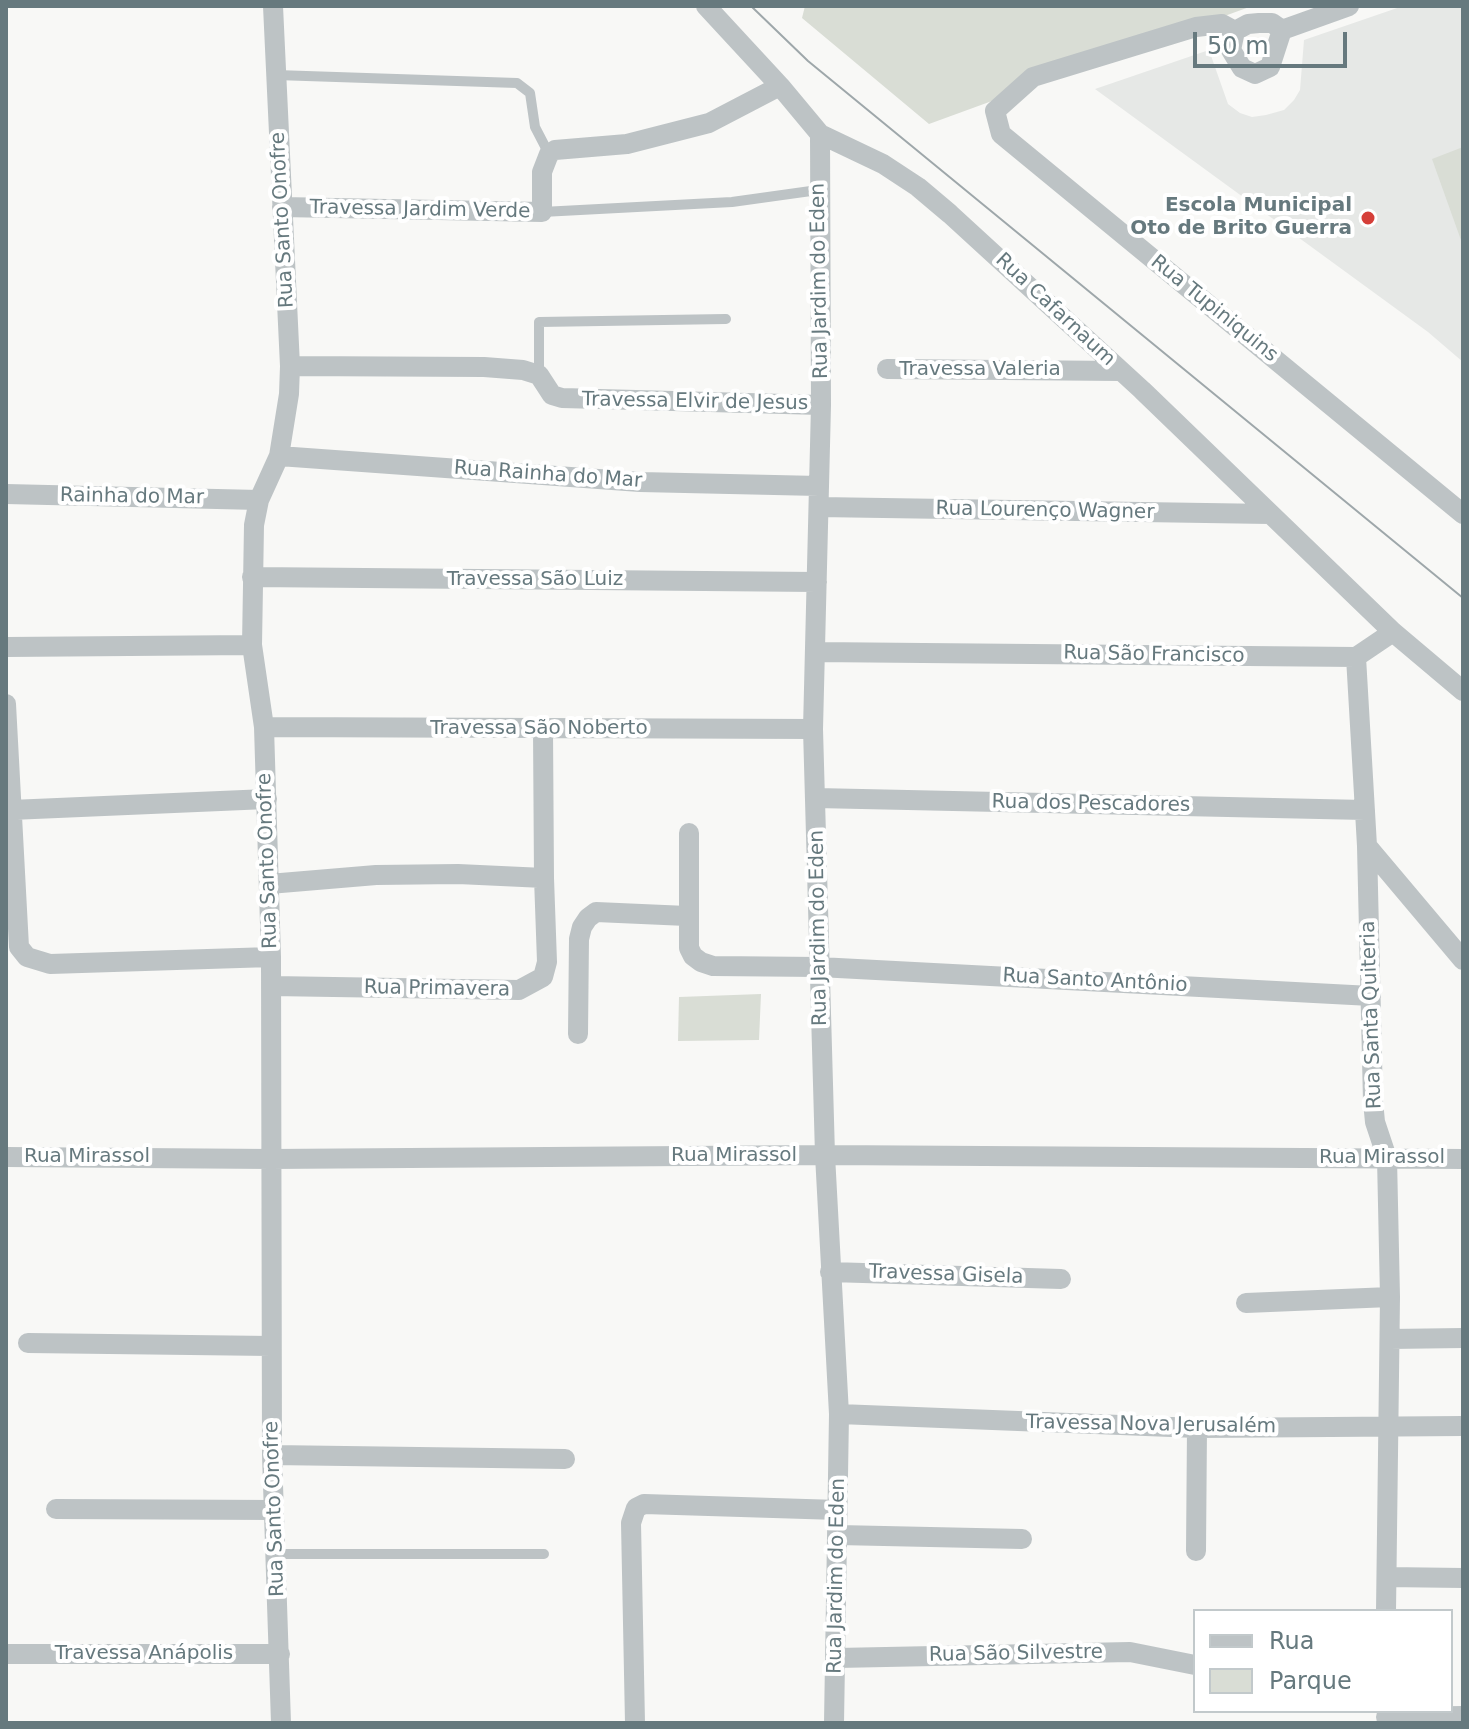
<!DOCTYPE html>
<html>
<head>
<meta charset="utf-8">
<style>
	body { margin:0 }
	#map { position:relative; width:1469px; height:1729px; overflow:hidden; background:#f8f8f6; font-family:"DejaVu Sans",sans-serif }
	canvas { display:block }
	.frame { position:absolute; inset:0; border:8px solid #66797e; pointer-events:none }
	.legend { position:absolute; left:1193px; top:1609px; width:260px; height:104px; box-sizing:border-box; background:#fff; border:2px solid #c2c9cb; margin:0; padding:10px 14px; list-style:none; font-size:24px; color:#66797e }
	.legend li { display:flex; align-items:center; gap:16px; height:40px }
	.legend b { width:40px; border:2px solid #c2c9cb }
	.scale { position:absolute; left:1193px; top:32px; width:154px; height:36px; box-sizing:border-box; border:4px solid #66797e; border-top:0; padding-left:10px; font-size:24px; line-height:28px; white-space:nowrap; color:#66797e; -webkit-text-stroke:6px #fff; paint-order:stroke }
</style>
</head>
<body>
<div id="map">
<canvas width="1469" height="1729"></canvas>
<div class="frame"></div>
<ul class="legend">
<li><b style="height:10px;background:#bdc3c5"></b>Rua</li>
<li><b style="height:22px;background:#d9ddd5"></b>Parque</li>
</ul>
<div class="scale">50 m</div>
</div>
<script>
const context = document.querySelector('canvas').getContext('2d');
context.lineJoin = 'round';
function fill(path, color) { context.fillStyle = color; context.fill(path, 'evenodd'); }
const poly = rows => new Path2D(rows.map(r => 'M' + r).join(''));
function strokePath(path, color, width, dash) { context.strokeStyle = color; context.lineWidth = width; context.lineCap = dash ? 'butt' : 'round'; context.setLineDash(dash || []); context.stroke(path); }
function label(font, color, halo, rows, align = 'center') {
  context.font = font + ' "DejaVu Sans",sans-serif'; context.lineWidth = 8; context.setLineDash([]); context.textBaseline = 'middle'; context.strokeStyle = halo; context.fillStyle = color; for (const [text, x, y, turn = 0] of rows) {
    context.save(); context.translate(x, y); context.rotate((+turn || 0) * Math.PI / 180); context.textAlign = isNaN(turn) ? turn : align; if (halo) context.strokeText(text, 0, 0); context.fillText(text, 0, 0); context.restore();
  }
}
fill(poly([
	[1403,6,1463,6,1463,362,1428,332,1095,89,1209,50,1228,104,1240,113,1252,117,1266,115,1284,110,1294,100,1300,90,1304,40]
]), '#e6e8e6');
fill(poly([
	[805,6,1252,6,929,124,802,18],
	[1463,147,1463,243,1462,243,1432,159],
	[761,994,759,1040,678,1041,679,997]
]), '#d9ddd5');
strokePath(poly([
	[276,75,517,83,530,93,535,127,549,154],
	[542,212,732,202,818,190],
	[539,375,539,322,726,319],
	[276,1554,544,1554]
]), '#bdc3c5', 10);
strokePath(poly([
	[273,6,290,366,289,394,279,456,259,500,254,525,252,645,264,727,271,957,272,1455,281,1723],
	[706,6,780,86,820,134,883,164,918,187,950,214,1142,390,1393,632,1463,691],
	[1282,30,1270,67,1255,74,1242,68,1231,50,1235,31,1248,24,1259,23,1272,23,1282,30,1349,6],
	[1235,31,1222,24,1196,27,1033,77,995,111,1001,134,1463,514],
	[820,134,821,405,813,729,825,1155,839,1414,834,1723],
	[282,207,542,212,542,172,549,154,555,150,627,144,709,123,780,86],
	[290,366,484,367,523,370,539,375,552,395,562,398,821,405],
	[887,369,1121,371],
	[279,456,640,482,819,486],
	[6,494,259,500],
	[819,507,1270,514],
	[252,577,817,582],
	[6,647,252,645],
	[815,652,1356,657,1393,632],
	[1356,657,1367,846,1373,1101,1375,1122,1387,1158,1390,1297,1386,1611],
	[6,704,19,947,27,957,50,964,271,957],
	[264,727,813,729],
	[816,798,1365,810],
	[11,810,267,799],
	[689,833,689,948,693,956,701,962,713,966,819,967,1371,996],
	[1367,846,1463,960],
	[269,884,376,875,458,874,544,878],
	[272,986,519,990,543,977,547,962,544,878,543,730],
	[578,1034,579,939,582,927,588,918,596,912,687,916],
	[6,1157,271,1159,825,1155,1463,1159],
	[830,1272,1061,1279],
	[1246,1303,1390,1297],
	[1390,1339,1463,1338],
	[28,1343,271,1346],
	[839,1414,1197,1428,1463,1426],
	[272,1455,565,1459],
	[56,1509,274,1510],
	[838,1535,1022,1539],
	[1196,1551,1197,1428],
	[1387,1577,1463,1578],
	[7,1654,280,1654],
	[837,1658,1130,1652,1195,1665],
	[1386,1717,1463,1716],
	[635,1723,631,1523,636,1508,644,1504,838,1510]
]), '#bdc3c5', 20);
strokePath(poly([
	[751,6,808,61,1463,598]
]), '#9ea7aa', 2);
for (const [x, y, r, color] of [
	[1368,218,8,"#d53f39"]
]) { const dot = new Path2D(); dot.arc(x, y, r, 0, 2 * Math.PI); context.fillStyle = color; context.fill(dot); strokePath(dot, '#fff', 3); }
label('bold 20px', '#66797e', '#fff', [
	["Escola Municipal",1352,206],
	["Oto de Brito Guerra",1352,229]
], 'right');
label('20px', '#66797e', '#fff', [
	["Travessa Jardim Verde",420,210,1],
	["Rua Santo Onofre",283,220,-93],
	["Rua Jardim do Eden",820,281,-91],
	["Rua Tupiniquins",1214,309,39],
	["Rua Cafarnaum",1055,310,43],
	["Travessa Valeria",980,370],
	["Travessa Elvir de Jesus",695,402,1],
	["Rua Rainha do Mar",548,475,4],
	["Rainha do Mar",132,497,1],
	["Rua Lourenço Wagner",1045,511,1],
	["Travessa São Luiz",535,580],
	["Rua São Francisco",1154,655,1],
	["Travessa São Noberto",539,729],
	["Rua dos Pescadores",1091,804,1],
	["Rua Santo Onofre",268,861,-92],
	["Rua Jardim do Eden",819,928,-91],
	["Rua Santo Antônio",1095,981,3],
	["Rua Primavera",437,989,1],
	["Rua Santa Quiteria",1372,1015,-92],
	["Rua Mirassol",734,1156],
	["Rua Mirassol",87,1157],
	["Rua Mirassol",1382,1158],
	["Travessa Gisela",946,1275,2],
	["Travessa Nova Jerusalém",1151,1425,1],
	["Rua Santo Onofre",275,1509,-92],
	["Rua Jardim do Eden",837,1576,-89],
	["Travessa Anápolis",144,1654],
	["Rua São Silvestre",1016,1654,-1]
]);
</script>
</body>
</html>
